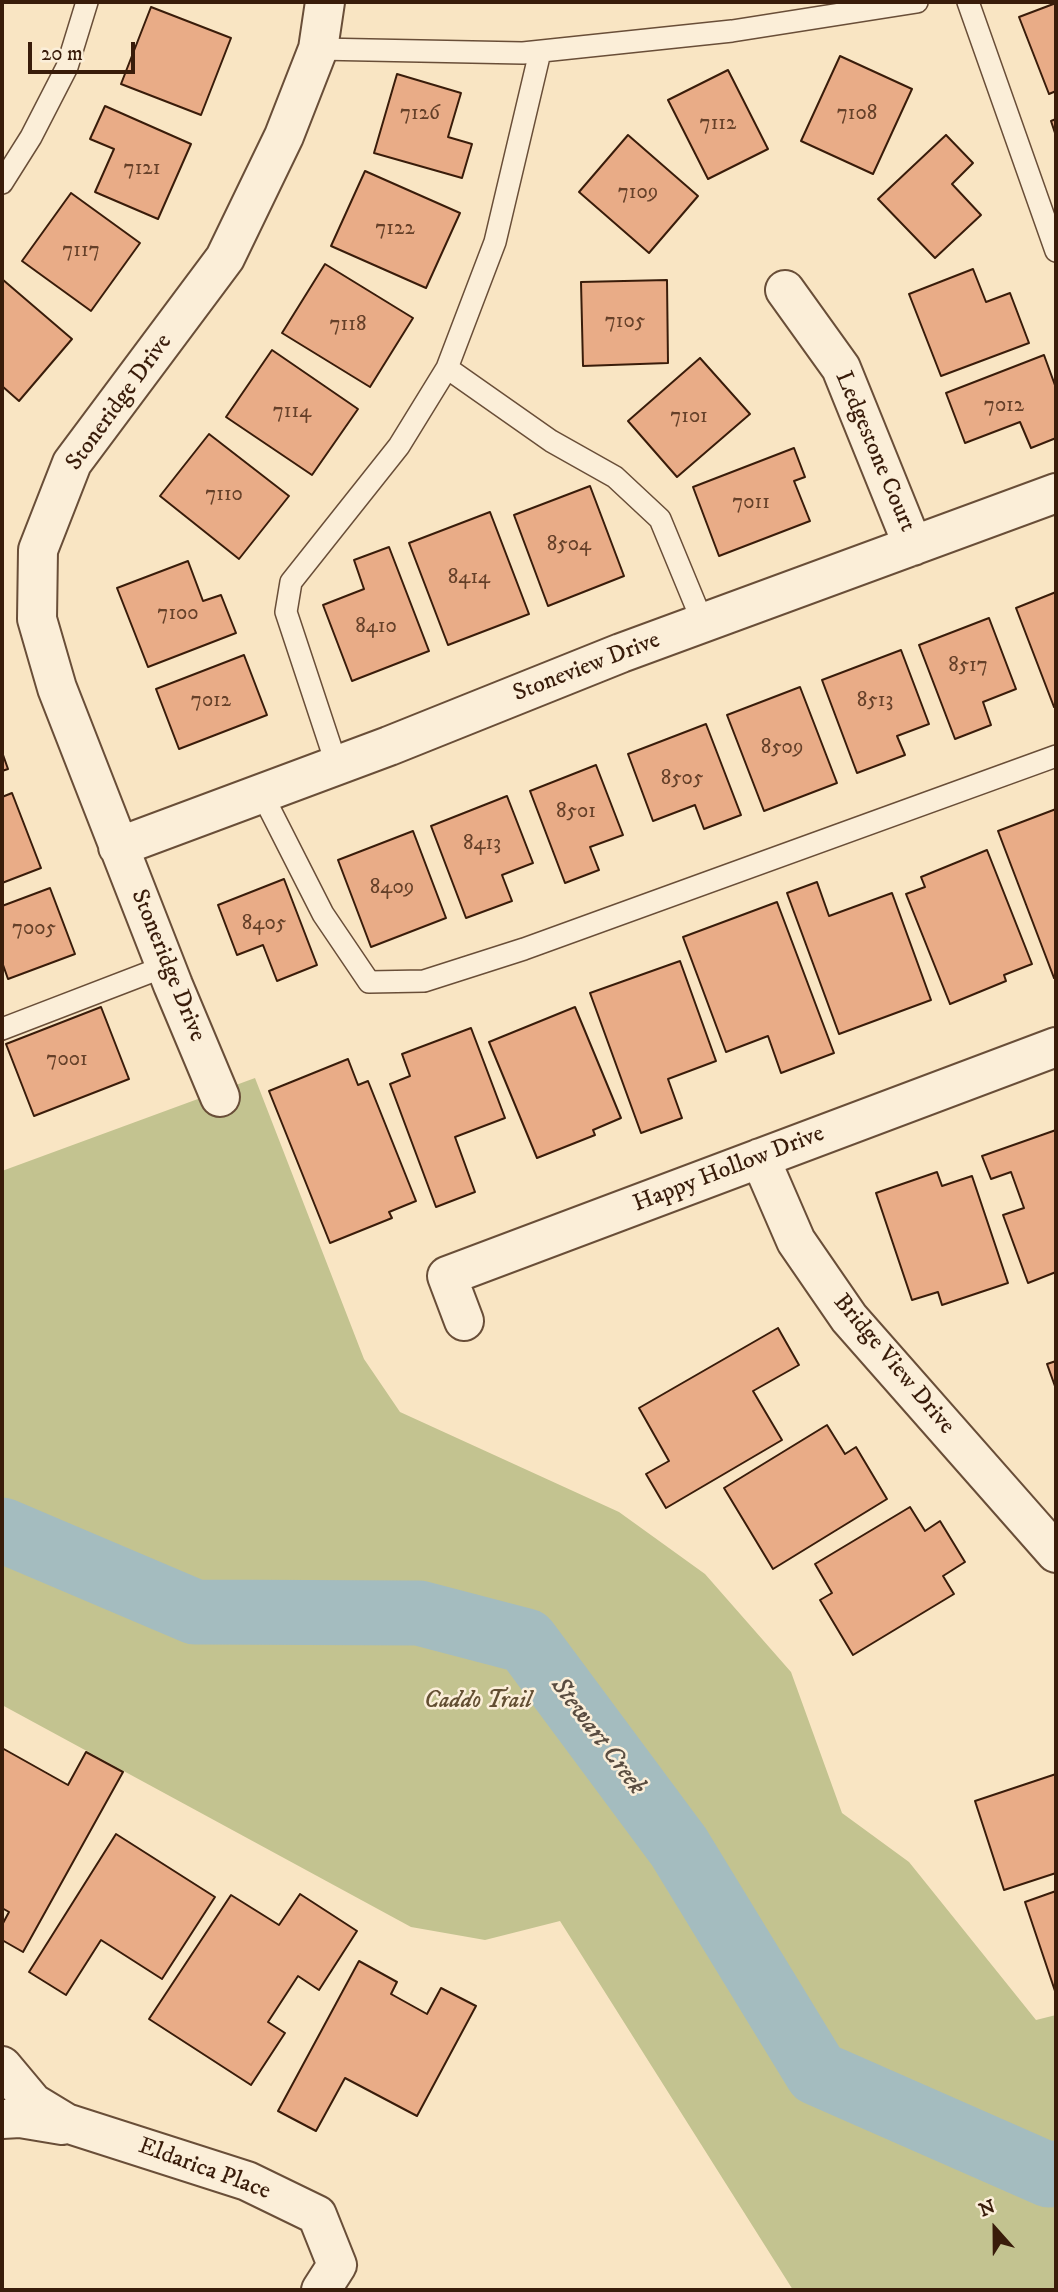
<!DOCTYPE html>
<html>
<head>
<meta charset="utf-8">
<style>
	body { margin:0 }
	#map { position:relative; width:1058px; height:2292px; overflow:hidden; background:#f9e5c3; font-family:"IM FELL DW Pica",serif }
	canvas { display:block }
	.frame { position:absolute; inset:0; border:4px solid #391c0a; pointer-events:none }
	.north { position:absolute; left:960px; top:2194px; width:70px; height:70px; -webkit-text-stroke:5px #fbeed8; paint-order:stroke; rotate:339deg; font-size:19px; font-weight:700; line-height:28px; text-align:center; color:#391c0a }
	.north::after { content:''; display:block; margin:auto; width:24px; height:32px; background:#391c0a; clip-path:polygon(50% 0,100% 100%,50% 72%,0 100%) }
	.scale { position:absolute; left:28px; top:42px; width:107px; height:32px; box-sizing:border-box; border:4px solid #391c0a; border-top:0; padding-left:9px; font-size:21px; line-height:24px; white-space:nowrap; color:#391c0a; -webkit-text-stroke:5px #fbeed8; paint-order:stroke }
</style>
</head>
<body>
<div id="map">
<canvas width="1058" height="2292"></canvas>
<div class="frame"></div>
<div class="north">N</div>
<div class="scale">20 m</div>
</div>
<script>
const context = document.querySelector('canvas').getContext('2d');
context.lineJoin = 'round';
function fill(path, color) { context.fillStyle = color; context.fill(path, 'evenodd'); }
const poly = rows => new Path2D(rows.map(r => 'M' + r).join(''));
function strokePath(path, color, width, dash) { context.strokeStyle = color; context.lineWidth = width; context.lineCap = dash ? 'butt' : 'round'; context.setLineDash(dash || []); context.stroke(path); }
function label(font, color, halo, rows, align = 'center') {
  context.font = font + ' "IM FELL DW Pica",serif'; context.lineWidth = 5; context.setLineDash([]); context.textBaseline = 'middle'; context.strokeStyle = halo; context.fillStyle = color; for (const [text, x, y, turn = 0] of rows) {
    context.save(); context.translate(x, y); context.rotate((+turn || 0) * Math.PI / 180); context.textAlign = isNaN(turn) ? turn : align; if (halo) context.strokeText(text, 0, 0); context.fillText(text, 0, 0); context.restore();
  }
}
fill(poly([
	[255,1078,364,1359,400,1412,619,1512,705,1574,791,1672,842,1813,909,1862,1036,2020,1056,2015,1056,2290,793,2290,560,1921,485,1940,411,1927,2,1705,2,1171]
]), '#c3c390');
strokePath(poly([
	[2,1530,195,1612,419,1613,526,1641,679,1847,817,2073,1049,2175,1056,2173]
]), '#a4bcbf', 65);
const building = poly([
	[1056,3,1056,91,1049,94,1019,17,1056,3],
	[151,7,231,38,201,115,121,84,151,7],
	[840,56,912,89,873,174,801,141,840,56],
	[728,70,768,149,708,179,668,100,728,70],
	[397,74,461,93,448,137,472,144,462,178,374,153,397,74],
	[105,106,191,144,158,219,95,192,114,149,90,139,105,106],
	[1056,119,1056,136,1051,121,1056,119],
	[628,135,698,196,649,253,579,192,628,135],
	[946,135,973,163,952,184,981,215,935,258,878,199,946,135],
	[365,171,460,213,426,288,331,246,365,171],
	[71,193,140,243,91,311,22,261,71,193],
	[325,264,413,318,370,387,282,333,325,264],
	[973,269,986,302,1010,293,1029,343,941,376,909,294,973,269],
	[2,279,72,339,19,401,2,386,2,279],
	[667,280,668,363,583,366,581,282,667,280],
	[272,350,358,409,312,475,226,417,272,350],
	[1044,355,1056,388,1056,438,1031,448,1020,422,965,443,946,393,1044,355],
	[700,358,750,414,677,477,628,421,700,358],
	[209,434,289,496,239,559,160,496,209,434],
	[794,448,805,477,794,481,810,521,719,556,693,487,794,448],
	[590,486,624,576,548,606,514,515,590,486],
	[490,512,529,614,448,645,409,543,490,512],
	[389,547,429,651,352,681,323,605,364,589,354,560,389,547],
	[188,561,203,601,221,595,236,633,148,667,117,588,188,561],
	[1056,592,1056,706,1054,707,1016,608,1056,592],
	[989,618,1016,689,983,702,991,725,955,739,919,645,989,618],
	[901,650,929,724,897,736,905,755,857,773,822,680,901,650],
	[244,655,267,715,179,749,156,689,244,655],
	[800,687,837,783,764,811,727,715,800,687],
	[706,724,741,815,704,829,695,805,653,821,628,754,706,724],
	[2,752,8,769,2,771,2,752],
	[596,765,623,835,590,847,599,870,565,883,530,791,596,765],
	[12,793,41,868,2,883,2,797,12,793],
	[507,796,533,863,502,875,512,901,466,918,431,826,507,796],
	[1056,809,1056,977,1054,978,998,831,1056,809],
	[413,831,446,918,371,947,338,860,413,831],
	[987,850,1032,964,1004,975,1006,981,950,1004,906,894,925,887,921,877,987,850],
	[284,879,317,965,277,981,263,945,237,955,218,905,284,879],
	[817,882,829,916,892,893,931,1000,839,1034,787,893,817,882],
	[50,888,75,954,8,979,2,962,2,906,50,888],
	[777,902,834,1053,781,1073,768,1036,726,1052,683,937,777,902],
	[680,961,716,1061,668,1079,682,1118,641,1133,590,993,680,961],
	[101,1007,129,1079,34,1116,6,1044,101,1007],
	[575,1007,621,1118,593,1130,595,1135,537,1158,489,1042,575,1007],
	[471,1028,505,1118,455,1137,475,1192,436,1207,390,1084,410,1076,402,1054,471,1028],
	[348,1059,358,1085,368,1081,416,1201,389,1212,392,1218,330,1243,269,1091,348,1059],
	[1056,1130,1056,1272,1028,1283,1003,1215,1024,1208,1011,1172,991,1179,982,1156,1056,1130],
	[937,1172,942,1186,972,1176,1008,1283,942,1305,938,1292,912,1300,876,1193,937,1172],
	[778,1328,799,1365,753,1391,782,1440,666,1508,646,1474,669,1461,639,1408,778,1328],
	[1056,1361,1056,1389,1047,1364,1056,1361],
	[827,1425,845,1454,856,1447,887,1499,773,1569,724,1488,827,1425],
	[910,1507,925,1531,940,1521,965,1562,943,1576,954,1594,853,1655,820,1600,832,1593,815,1564,910,1507],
	[2,1748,68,1785,86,1752,123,1772,23,1952,2,1940,2,1925,9,1912,2,1908,2,1748],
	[1056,1774,1056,1873,1004,1890,975,1801,1056,1774],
	[116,1834,215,1897,162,1979,101,1940,66,1995,29,1972,116,1834],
	[1056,1891,1056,1990,1055,1991,1025,1902,1056,1891],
	[300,1894,357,1931,319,1990,298,1976,268,2022,285,2033,251,2085,149,2019,231,1895,279,1925,300,1894],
	[359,1961,397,1982,391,1994,427,2014,441,1988,476,2006,417,2116,345,2078,316,2131,278,2111,359,1961]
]);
fill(building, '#e9ac87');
strokePath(building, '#391c0a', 2);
const service = poly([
	[968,2,1056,251],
	[318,49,523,53,732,31,917,2],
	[2,183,31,137,67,67,87,2],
	[447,368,551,441,615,477,660,519,703,623],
	[337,766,286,612,291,582,399,446,447,368,495,242,540,52],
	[262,794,323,914,369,982,424,981,524,949,1056,756],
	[2,1029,166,966]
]);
const minor = poly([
	[785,290,841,368,913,546],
	[118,847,389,746,621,653,1056,493],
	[220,1097,173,985,57,688,37,619,38,550,72,463,225,258,284,136,318,49,325,2],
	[760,1158,796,1241,849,1318,1056,1553],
	[464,1321,447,1276,1056,1047],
	[2,2066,33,2103,66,2123,247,2181,317,2215,337,2265,321,2290],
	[2,2119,20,2118,62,2125]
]);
strokePath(service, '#694e38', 24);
strokePath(minor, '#694e38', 42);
strokePath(service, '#fbeed8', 21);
strokePath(minor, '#fbeed8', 38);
label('21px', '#654029', null, [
	["7126",420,115],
	["7108",857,115],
	["7112",718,125],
	["7121",142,170],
	["7109",638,194],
	["7122",395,230],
	["7117",81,252],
	["7105",625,323],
	["7118",348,326],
	["7012",1004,407],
	["7114",292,413],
	["7101",689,418],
	["7110",224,496],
	["7011",751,504],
	["8504",569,546],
	["8414",469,579],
	["7100",178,615],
	["8410",376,628],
	["8517",968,667],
	["7012",211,702],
	["8513",875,702],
	["8509",782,749],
	["8505",682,780],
	["8501",576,813],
	["8413",482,845],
	["8409",392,889],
	["8405",264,925],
	["7005",34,930],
	["7001",67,1061]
]);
label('24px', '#391c0a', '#fbeed8', [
	["Stoneridge Drive",120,403,-54],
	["Ledgestone Court",874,452,67],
	["Stoneview Drive",587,668,-21],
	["Stoneridge Drive",167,966,68],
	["Happy Hollow Drive",729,1170,-21],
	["Bridge View Drive",893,1365,50],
	["Eldarica Place",204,2170,20]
]);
label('italic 24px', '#624e32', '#fbeed8', [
	["Caddo Trail",478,1702]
]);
label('italic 26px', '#594c40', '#fbeed8', [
	["Stewart Creek",597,1737,53]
]);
</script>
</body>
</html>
